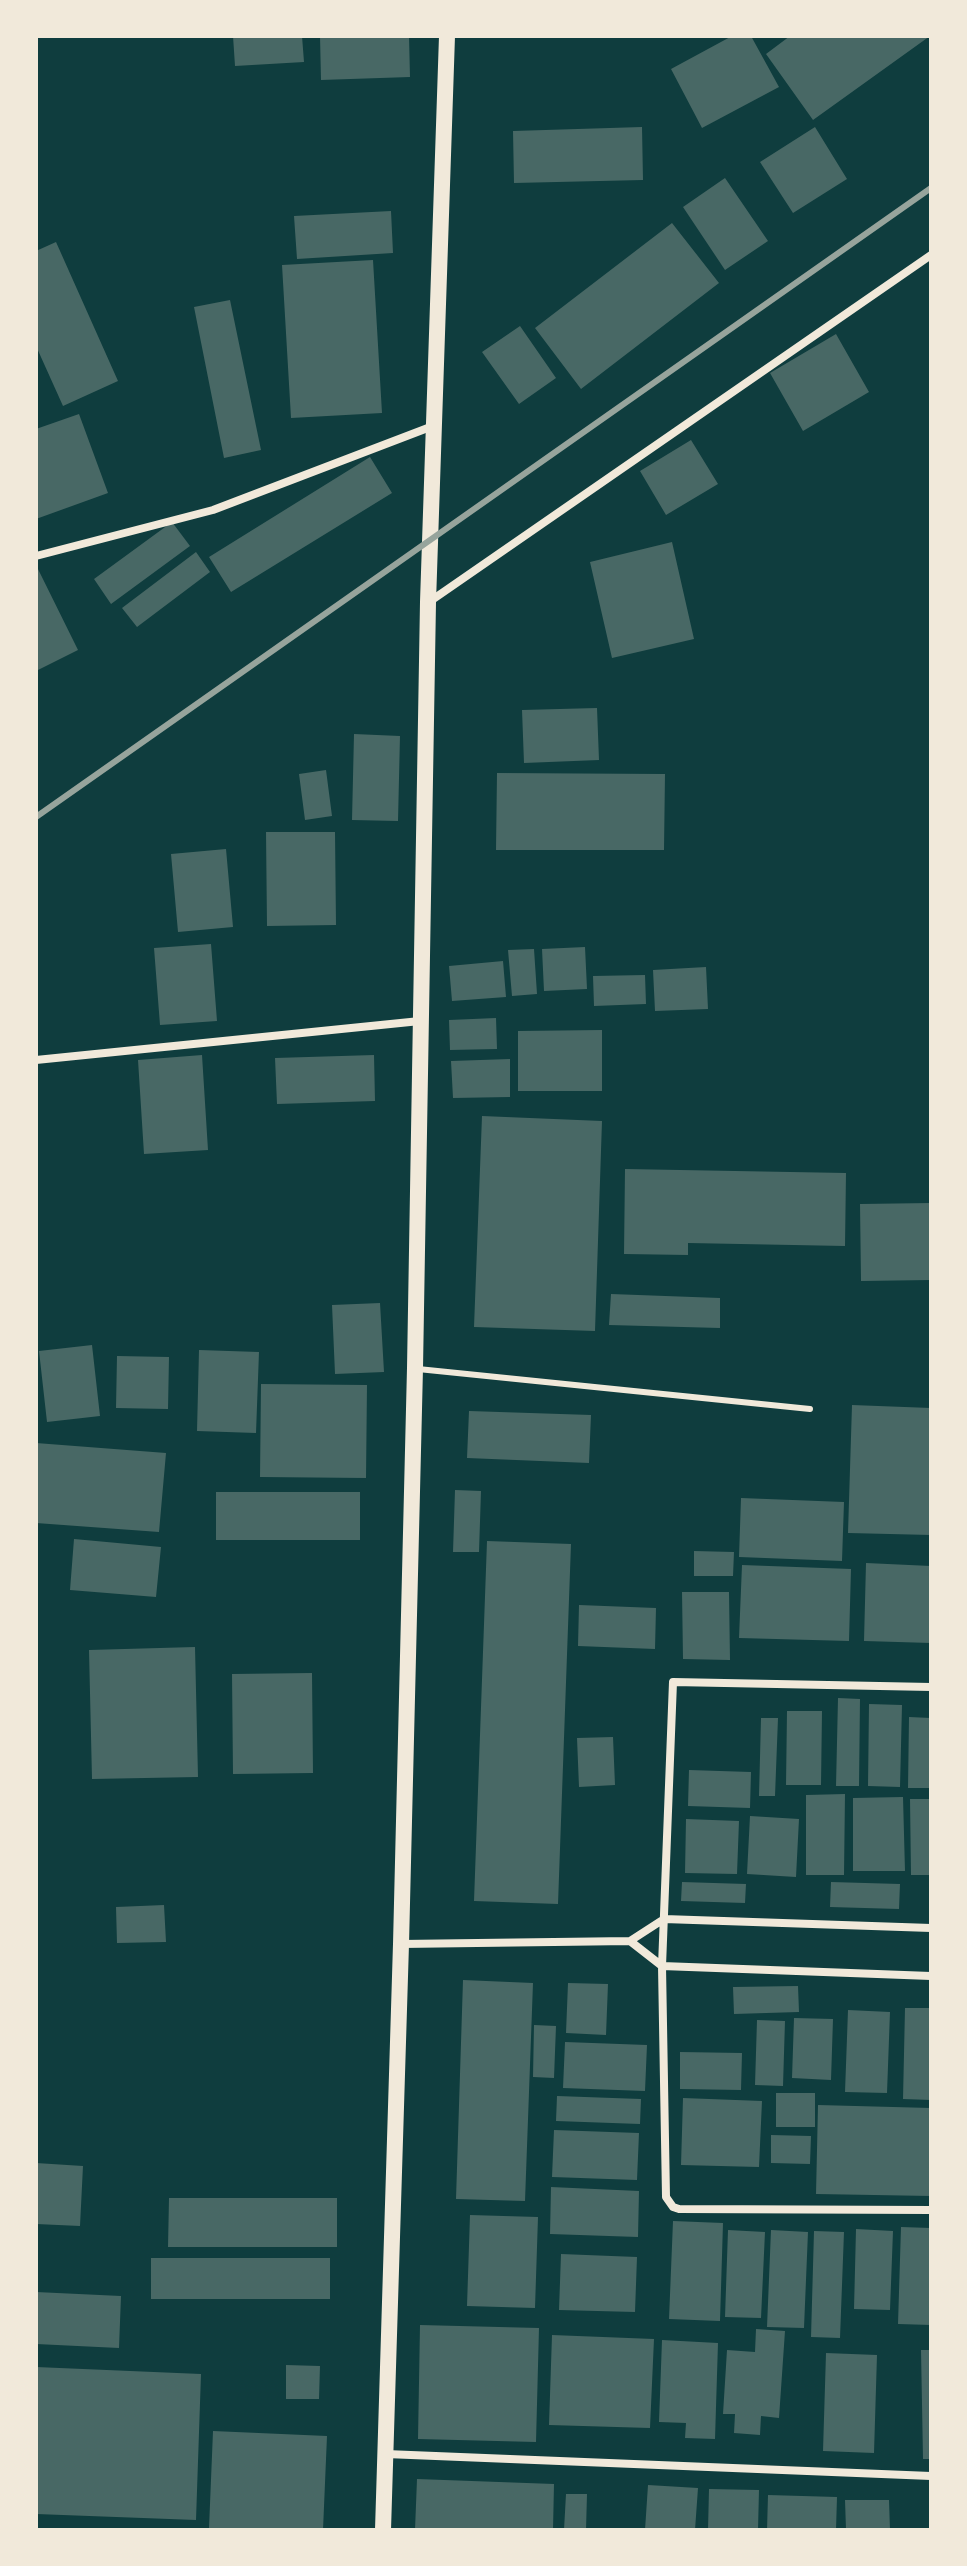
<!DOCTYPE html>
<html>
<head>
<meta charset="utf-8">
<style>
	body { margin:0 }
	#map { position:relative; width:967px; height:2566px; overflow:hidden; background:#0f3d3e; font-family:Helvetica,sans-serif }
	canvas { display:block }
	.frame { position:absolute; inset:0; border:38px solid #f1e9da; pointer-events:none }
</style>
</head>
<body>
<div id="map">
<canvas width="967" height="2566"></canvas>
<div class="frame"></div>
</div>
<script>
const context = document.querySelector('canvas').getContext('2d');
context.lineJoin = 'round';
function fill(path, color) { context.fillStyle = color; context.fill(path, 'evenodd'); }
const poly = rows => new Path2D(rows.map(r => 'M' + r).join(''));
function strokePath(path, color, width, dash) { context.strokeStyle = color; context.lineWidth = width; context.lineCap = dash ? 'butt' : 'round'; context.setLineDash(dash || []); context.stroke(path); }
fill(poly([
	[233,36,302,36,304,62,235,66],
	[320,36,409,36,410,77,321,80],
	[732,36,751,36,779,87,702,128,671,69],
	[790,36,930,36,813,120,766,54],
	[642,127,643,180,514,183,513,131],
	[815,127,847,179,793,213,760,162],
	[725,178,768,241,725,270,683,207],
	[391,211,393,253,297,259,294,216],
	[672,223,719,283,581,389,535,328],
	[56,242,118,381,63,406,36,346,36,251],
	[373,260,382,413,291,418,282,265],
	[230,300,261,450,224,458,194,307],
	[520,326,556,378,519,404,482,352],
	[836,334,869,392,803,431,770,373],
	[79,414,108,493,36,519,36,429],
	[691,440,718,484,666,515,640,471],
	[370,457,392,493,231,592,209,557],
	[172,522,190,546,111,604,94,579],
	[672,542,694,639,612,658,590,562],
	[196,552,210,572,137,627,122,608],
	[36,565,78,650,36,671],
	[597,708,599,760,524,763,522,710],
	[354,734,400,736,398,821,352,820],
	[326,770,332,816,305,820,299,774],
	[497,773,665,774,664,850,496,850],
	[266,832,335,832,336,925,267,926],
	[226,849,233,927,178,932,171,854],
	[211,944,217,1021,160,1025,154,948],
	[585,947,587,989,544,991,542,949],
	[534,949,537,994,512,996,508,950],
	[503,961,506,997,452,1001,449,966],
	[706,967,708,1009,655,1011,653,970],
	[645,975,646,1004,594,1006,593,976],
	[496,1018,497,1049,450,1050,449,1020],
	[602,1030,602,1091,518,1091,518,1031],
	[202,1055,208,1150,144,1154,138,1060],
	[374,1055,375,1101,277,1104,275,1058],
	[510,1059,510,1097,453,1098,451,1061],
	[482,1116,602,1121,595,1331,474,1327],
	[625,1169,846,1173,845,1246,688,1243,688,1255,624,1254],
	[931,1203,931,1280,861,1281,860,1204],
	[611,1294,720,1298,720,1328,609,1325],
	[380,1303,384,1372,335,1374,332,1305],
	[92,1345,100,1416,47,1422,39,1351],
	[199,1350,259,1352,256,1433,197,1431],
	[117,1356,169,1357,168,1409,116,1408],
	[261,1384,367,1385,366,1478,260,1477],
	[852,1405,931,1408,931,1535,848,1533],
	[469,1411,591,1415,589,1463,467,1458],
	[36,1443,166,1453,159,1532,36,1523],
	[455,1490,481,1491,479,1552,453,1552],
	[216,1492,360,1492,360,1540,216,1540],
	[741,1498,844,1502,842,1561,739,1557],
	[74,1539,161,1547,156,1597,70,1590],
	[487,1541,571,1544,558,1904,474,1901],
	[694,1551,734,1552,733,1576,694,1576],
	[866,1563,931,1566,931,1643,864,1641],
	[742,1565,851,1569,849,1641,739,1638],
	[682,1592,729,1592,730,1660,683,1659],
	[579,1605,656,1608,655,1649,578,1646],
	[195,1647,198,1777,92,1779,89,1650],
	[312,1673,313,1773,233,1774,232,1674],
	[838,1698,860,1699,859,1786,836,1786],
	[869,1704,902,1705,900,1787,868,1786],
	[787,1711,822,1711,821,1785,786,1785],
	[909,1717,931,1718,931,1788,908,1788],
	[761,1718,778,1718,775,1796,759,1796],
	[613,1737,615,1785,579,1787,577,1738],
	[689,1770,751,1772,750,1808,688,1806],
	[845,1794,844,1875,806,1875,806,1795],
	[903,1797,905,1871,853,1871,853,1798],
	[910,1799,931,1799,931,1875,911,1875],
	[750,1816,799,1819,796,1877,747,1874],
	[686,1819,739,1821,737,1874,685,1873],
	[682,1882,746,1884,745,1903,681,1901],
	[831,1882,900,1884,899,1909,830,1907],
	[164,1905,166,1942,117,1943,116,1907],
	[463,1980,533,1983,525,2201,456,2199],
	[568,1983,608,1984,606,2035,566,2033],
	[798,1986,799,2012,734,2014,733,1987],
	[905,2008,931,2008,931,2100,903,2099],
	[848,2010,890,2012,887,2093,845,2092],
	[794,2018,833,2019,831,2080,792,2078],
	[757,2020,785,2021,783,2086,755,2085],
	[534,2025,556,2026,554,2078,533,2077],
	[565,2042,647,2045,645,2091,563,2088],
	[680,2052,742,2053,741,2090,680,2089],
	[776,2093,815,2093,815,2127,776,2127],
	[557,2096,641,2099,640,2124,556,2121],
	[683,2098,762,2101,759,2167,681,2165],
	[818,2105,931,2108,931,2196,816,2194],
	[554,2130,639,2133,637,2180,552,2177],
	[771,2135,811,2136,810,2164,771,2163],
	[36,2163,83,2166,80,2226,36,2224],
	[551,2187,639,2191,638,2237,550,2234],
	[169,2198,337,2198,337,2247,168,2247],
	[470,2215,538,2217,535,2308,467,2306],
	[673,2221,723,2223,720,2321,669,2319],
	[901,2227,931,2228,931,2325,898,2324],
	[856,2229,893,2231,890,2310,854,2309],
	[728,2230,765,2232,761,2318,725,2317],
	[771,2230,808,2232,804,2328,767,2327],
	[814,2231,844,2232,840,2338,811,2337],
	[561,2254,637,2257,635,2312,559,2310],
	[151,2258,330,2258,330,2299,151,2299],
	[36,2292,121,2296,119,2348,36,2344],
	[420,2325,539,2328,536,2442,418,2439],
	[756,2329,785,2331,779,2418,761,2416,760,2435,734,2433,735,2414,723,2414,727,2350,755,2352],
	[552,2335,654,2339,650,2428,549,2425],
	[662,2340,718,2343,715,2439,685,2438,686,2423,659,2422],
	[921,2350,931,2350,931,2459,923,2459],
	[826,2353,877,2355,874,2453,823,2451],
	[286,2365,320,2366,319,2399,286,2399],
	[36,2367,201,2374,196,2520,36,2514],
	[213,2431,327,2436,323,2530,209,2528],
	[417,2479,554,2484,553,2530,415,2530],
	[648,2485,698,2488,695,2530,645,2530],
	[709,2489,759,2490,758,2530,708,2530],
	[566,2494,587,2494,586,2530,564,2530],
	[768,2495,837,2497,836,2530,767,2530],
	[845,2500,889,2500,890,2530,846,2530]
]), '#486865');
strokePath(poly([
	[418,1369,810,1409]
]), '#f1e9da', 6);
strokePath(poly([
	[36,556,213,510,433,426],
	[429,602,931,255],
	[36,1060,420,1021],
	[931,1687,673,1682,662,1966,666,2197,673,2207,679,2209,931,2210],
	[630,1941,662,1966,931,1976],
	[401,1944,630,1941,664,1919,931,1928],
	[386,2454,931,2476]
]), '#f1e9da', 8);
strokePath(poly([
	[383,2530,401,1944,415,1368,428,602,447,36]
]), '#f1e9da', 16);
strokePath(poly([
	[36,817,931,188]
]), '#97a49c', 6);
</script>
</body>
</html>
